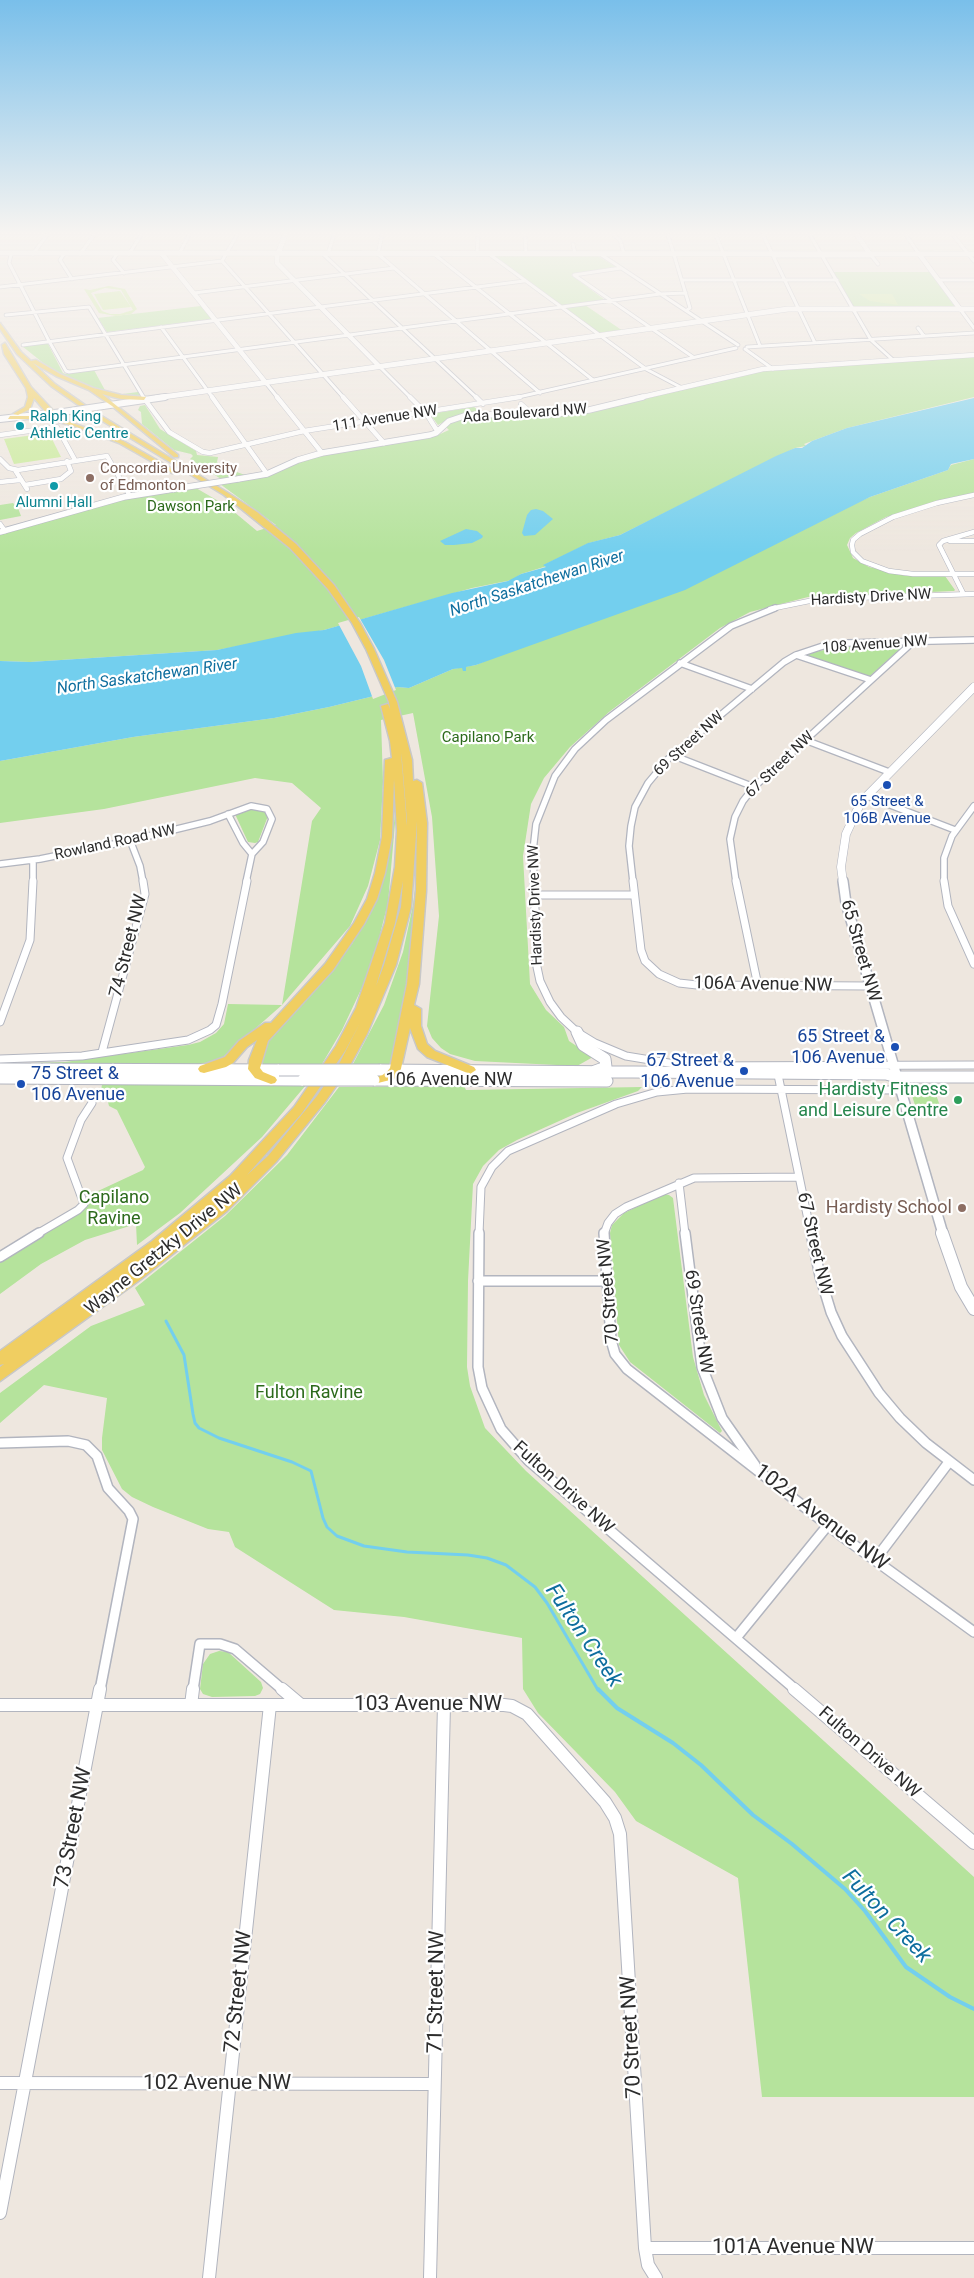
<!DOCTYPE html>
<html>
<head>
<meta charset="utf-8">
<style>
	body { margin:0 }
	canvas { display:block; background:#eee7df }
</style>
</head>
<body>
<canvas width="974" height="2278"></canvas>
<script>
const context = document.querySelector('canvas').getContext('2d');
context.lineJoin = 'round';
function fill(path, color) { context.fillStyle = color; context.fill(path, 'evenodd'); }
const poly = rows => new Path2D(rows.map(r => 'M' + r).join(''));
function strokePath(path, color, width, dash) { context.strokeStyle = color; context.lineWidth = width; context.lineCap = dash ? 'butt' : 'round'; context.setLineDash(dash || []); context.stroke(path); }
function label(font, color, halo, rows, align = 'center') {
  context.font = font + ' Roboto,sans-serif'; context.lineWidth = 4.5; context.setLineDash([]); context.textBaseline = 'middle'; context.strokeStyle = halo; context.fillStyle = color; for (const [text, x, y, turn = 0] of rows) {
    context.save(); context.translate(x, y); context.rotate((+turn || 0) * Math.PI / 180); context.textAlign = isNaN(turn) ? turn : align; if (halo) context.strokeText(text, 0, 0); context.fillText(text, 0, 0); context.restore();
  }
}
fill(poly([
	[493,256,598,256,616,267,571,275,605,300,561,306],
	[833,272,930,272,955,307,853,307],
	[585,305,623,331,599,334,564,308],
	[201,306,212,319,107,332,98,318],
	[47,342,63,373,66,374,94,370,106,392,115,395,138,392,141,396,113,395,101,391,62,375,47,366,22,346],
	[974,356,974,397,847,428,812,441,804,444,806,446,795,448,620,535,589,543,544,565,547,566,521,574,512,580,472,588,324,630,217,650,30,662,0,661,0,535,125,499,196,488,227,506,257,531,276,525,220,484,264,477,316,456,438,435,449,430,446,427,452,422,467,417,522,416,628,403,766,370],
	[145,405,160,429,196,451,197,455,218,457,217,462,223,467,245,475,221,479,190,459,193,456,191,454,174,450,142,424,141,412,138,410,140,406],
	[474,407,481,412,450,418,438,425,430,414],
	[974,459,974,493,935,502,886,517,856,533,850,538,847,545,853,558,869,567,906,576,945,576,955,590,954,591,808,597,750,612,720,628,609,712,570,747,544,778,531,804,523,856,530,984,546,1010,564,1027,569,1041,593,1057,577,1066,475,1061,450,1054,441,1048,432,1038,427,1026,439,916,432,817,413,713,381,720,383,782,380,840,368,886,350,926,282,1005,223,1057,213,1062,200,1064,0,1064,65,1062,188,1045,200,1042,216,1033,224,1024,228,1004,282,1005,312,821,321,808,292,783,255,778,104,809,0,823,0,761,133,737,274,718,329,707,370,697,397,687,409,688,453,669,476,665,870,497,948,470,951,465],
	[13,503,18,508,21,516,0,520,0,505],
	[897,644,902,647,870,676,865,676,809,656,806,654,838,647],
	[250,808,263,810,268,816,258,842,255,843,248,842,235,814],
	[394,813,395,823,388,903,378,942,365,981,342,1030,322,1064,262,1064,263,1053,268,1041,334,968,352,944,367,919,374,903,388,854],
	[417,874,411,972,391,1065,353,1064,384,1005,403,952,413,905],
	[102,1085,306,1085,262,1137,180,1213,137,1245,136,1224,85,1240,41,1264,0,1294,0,1257,78,1210,83,1198,143,1170,145,1167,117,1110,109,1106,107,1098,100,1094],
	[464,1086,466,1090,642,1087,638,1091,577,1113,517,1140,499,1150,483,1166,473,1184,468,1281,467,1367,470,1386,485,1428,526,1471,974,1877,974,2097,762,2097,738,1878,636,1821,615,1792,538,1713,523,1689,522,1638,404,1617,334,1610,235,1547,229,1532,208,1529,153,1507,132,1497,122,1489,102,1450,102,1438,107,1398,44,1385,0,1423,0,1393,91,1326,145,1305,135,1288,225,1216,287,1155,339,1087],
	[912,1086,933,1086,940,1106,915,1105,909,1087],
	[664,1194,669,1195,673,1198,693,1357,704,1395,722,1431,720,1433,630,1362,619,1345,610,1233,612,1225,624,1213],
	[219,1651,228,1652,261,1682,263,1688,260,1694,255,1696,212,1697,203,1694,200,1689,203,1664,210,1654]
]), '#b5e39c');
fill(poly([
	[109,286,125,289,137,309,131,314,116,316,99,313,84,289,90,290],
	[105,288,121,290,133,310,120,314,110,314,102,311,91,293],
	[120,291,131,307,103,310,94,294],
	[859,294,892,294,898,305,870,301],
	[49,433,61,457,14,464,4,439]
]), '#c8ea98');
fill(poly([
	[974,398,974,459,951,464,948,470,870,497,685,590,476,665,466,667,466,671,463,671,462,668,453,669,409,688,397,687,370,697,329,707,274,718,133,737,0,761,0,661,30,662,217,650,296,633,324,630,452,593,508,581,521,574,546,567,543,565,588,543,620,535,776,456,795,448,802,448,812,441,847,428],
	[536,509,543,511,553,519,535,535,524,536,522,533,527,515,531,510],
	[466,529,477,531,483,536,482,538,472,543,454,545,445,545,440,541]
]), '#73cfee');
fill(poly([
	[359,617,384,660,396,690,373,699,361,666,338,623]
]), '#eee7df');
strokePath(poly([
	[166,1321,184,1355,193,1414,195,1423,199,1428,219,1438,292,1462,311,1471,323,1518,327,1527,337,1536,364,1546,407,1552,468,1555,487,1558,506,1565,535,1587,547,1603,598,1690]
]), '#73cfee', 3);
strokePath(poly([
	[598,1689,617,1708,673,1743,701,1765,753,1815,792,1844,845,1889,865,1911,906,1967,950,1997,974,2009]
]), '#73cfee', 4);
const minorFar5 = poly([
	[237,235,222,261,344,398],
	[334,235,328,254,324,255,477,398],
	[382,235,378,254,540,393],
	[525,235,526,254],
	[614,235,620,240,624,254],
	[668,235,690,308,687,310],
	[716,235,760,346],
	[763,235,815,343],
	[810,235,871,340,893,360],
	[906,235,919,254],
	[953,235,974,261],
	[573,244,575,254],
	[33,254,47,235],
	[64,254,60,260,72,279],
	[80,254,94,235],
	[117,254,113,260,124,273],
	[129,254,141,235],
	[179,254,189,235],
	[434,254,593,380],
	[477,254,478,235],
	[489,254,646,369,682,388],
	[600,254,738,345],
	[870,254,878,264],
	[11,255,9,263,49,341,66,371,69,372,660,294,686,293],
	[773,256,871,256],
	[574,275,693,357],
	[574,275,621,268],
	[682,280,837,280],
	[939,280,974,280],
	[0,287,222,261],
	[194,293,394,268],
	[960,309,974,328],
	[6,315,89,307,144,398],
	[161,327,213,398],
	[918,328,924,336],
	[23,345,524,281],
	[747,347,974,333],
	[745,349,773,369],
	[380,367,411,398],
	[266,383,278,398],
	[514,398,736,348]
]);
const minorFar4 = poly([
	[212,397,267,474],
	[277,397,322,453],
	[343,397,384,443],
	[410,397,426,413,436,429,439,430],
	[476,397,483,404],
	[146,401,169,432,203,452,210,453,304,431,520,397],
	[521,404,528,410],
	[0,435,57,427,75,460],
	[0,459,9,468,18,470,107,456,130,496],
	[15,470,27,489],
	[0,482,20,480],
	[25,485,61,479,71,471,67,461],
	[974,495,937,503,893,517,860,534,853,540,852,545,853,552,862,561,889,571,913,574,974,574],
	[0,524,5,531],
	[950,541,974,541],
	[963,593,939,545,943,541,974,532],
	[770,609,819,599,974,594]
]);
const minorFar3 = poly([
	[796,655,871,680],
	[680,663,752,689],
	[805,740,889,772],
	[672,755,754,787],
	[867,796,955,830],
	[228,814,243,843,252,854],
	[130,840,140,866,143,882],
	[0,864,40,859,124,842,210,821,251,806,267,809,272,819,263,842,252,854,246,882],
	[33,882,33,860],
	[534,882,533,851,536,824,555,776,575,749,606,720,731,626,775,608],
	[633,882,629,846,631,826,635,807,648,783,668,759,784,662,796,655,823,646,847,643,974,640],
	[736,882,730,839,735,817,743,801,754,787,914,641],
	[944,882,944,858,952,836,974,806]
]);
const minorFar2 = poly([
	[534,881,537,967,540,981,550,1002,561,1017,577,1032,595,1043,626,1056,687,1066,974,1065],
	[633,881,641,950,645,961,659,974,679,983,697,985,870,986],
	[736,881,758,986],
	[944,881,948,906,974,964],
	[535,895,634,895],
	[0,1022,30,940,33,881],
	[102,1052,145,894,143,881],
	[0,1059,82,1056,188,1040,210,1030,216,1025,222,1004,247,881],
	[777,1070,811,1234],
	[679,1183,685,1234],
	[37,1234,78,1210,84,1204,67,1158,81,1120,92,1103],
	[479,1234,481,1187,492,1167,508,1151,616,1104,657,1092,688,1089,900,1090],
	[604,1234,608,1223,615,1214,626,1207,694,1178,799,1177]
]);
const minorFar1 = poly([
	[479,1233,478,1367,482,1388,501,1429,529,1461,796,1690],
	[604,1233,611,1340,615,1354,627,1369,843,1537,974,1632],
	[685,1233,702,1367,722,1418,755,1465],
	[811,1233,820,1276,831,1312,842,1336,879,1393,900,1418,926,1443,974,1480],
	[0,1257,39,1233],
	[478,1281,607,1281],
	[0,1443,68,1441,86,1445,97,1456,108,1488,129,1511,133,1519,100,1690],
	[875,1560,949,1462],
	[736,1638,828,1525],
	[193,1690,200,1644,220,1644,235,1649,283,1690]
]);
const minor = poly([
	[282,1689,301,1705],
	[794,1689,974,1843],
	[0,1705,504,1705,512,1706,527,1714,605,1802,615,1818,620,1834,645,2248,648,2265,656,2278],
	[191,1705,193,1689],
	[0,2083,434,2084],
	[0,2213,100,1689],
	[645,2248,974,2248],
	[209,2278,270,1705],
	[430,2278,444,1705]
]);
const tertiaryFar4 = poly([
	[857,235,870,254],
	[162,254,266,383],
	[919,254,960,309],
	[277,256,277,263,380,367],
	[638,398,763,369,974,355]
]);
const tertiaryFar3 = poly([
	[238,479,267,474,298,460,322,453,430,435,436,433,449,421,467,415,554,414,589,410,643,397],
	[0,532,124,497,174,489]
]);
const tertiaryFar2 = poly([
	[843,882,841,867,846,834,861,802,974,687]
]);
const tertiaryFar1 = poly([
	[843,881,846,903,943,1234]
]);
const tertiary = poly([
	[942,1233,961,1287,974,1309]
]);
const secondaryFar2 = poly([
	[0,253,974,254],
	[278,254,285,235],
	[156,398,788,309,974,309]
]);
const secondaryFar1 = poly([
	[103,406,165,397],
	[0,419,63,412]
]);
const secondary = poly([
	[577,1032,583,1045,605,1059,606,1067,595,1071],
	[0,1069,279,1070],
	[380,1070,886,1074,897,1077,974,1077],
	[0,1078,303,1080],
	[374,1080,607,1081]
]);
const primary = poly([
	[0,323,21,352,31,361,36,360,60,374,93,388,121,395,146,397,144,400,121,399,102,394,178,455,178,457,174,457,112,406,89,390,56,376,33,363,55,384,95,412,228,493,257,512,296,544,334,585,360,623,374,649,397,702,412,760,413,781,417,780,422,783,427,823,426,891,419,984,414,1005,421,1009,421,1026,427,1044,435,1051,474,1067,476,1070,470,1074,427,1057,418,1049,410,1028,400,1073,394,1079,374,1084,368,1080,370,1077,386,1073,390,1068,407,984,416,891,417,821,411,907,396,965,367,1034,348,1069,325,1102,276,1162,227,1211,141,1279,0,1381,0,1367,4,1364,0,1365,0,1351,152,1241,230,1176,294,1107,336,1046,356,1008,385,923,395,867,397,831,394,779,392,837,385,873,377,899,364,924,333,970,268,1041,260,1068,263,1072,275,1077,277,1080,275,1083,271,1084,255,1078,248,1069,249,1060,257,1040,247,1047,233,1063,226,1067,204,1073,200,1072,198,1069,200,1066,225,1057,239,1041,265,1023,271,1023,325,964,354,923,367,899,375,873,382,837,385,760,392,758,390,741,381,706,388,704,390,709,389,702,366,649,352,623,328,589,290,548,224,495,91,414,51,386,17,354,0,329,0,323],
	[401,753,402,760,407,820,407,826,401,753],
	[403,881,401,907,384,965,376,986,395,923,403,881],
	[360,1023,339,1064,317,1096,268,1156,247,1175,302,1113,345,1051,360,1023],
	[228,1193,217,1203,195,1221,228,1193],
	[5,343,31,387,61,419,123,441,176,471,176,473,172,473,119,443,74,426,47,419,8,419,10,416,49,416,34,398,30,409,18,415,13,414,25,407,28,397,26,388,4,354,2,345,5,343]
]);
strokePath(minorFar5, '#b2b5bf', 4.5);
strokePath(minorFar4, '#b2b5bf', 5.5);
strokePath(minorFar3, '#b2b5bf', 8);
strokePath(minorFar2, '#b2b5bf', 9);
strokePath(minorFar1, '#b2b5bf', 12);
strokePath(minor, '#b2b5bf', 14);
strokePath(tertiaryFar4, '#b2b5bf', 5.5);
strokePath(tertiaryFar3, '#b2b5bf', 7);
strokePath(tertiaryFar2, '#b2b5bf', 9);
strokePath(tertiaryFar1, '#b2b5bf', 12);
strokePath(tertiary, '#b2b5bf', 14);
strokePath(secondaryFar2, '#b2b5bf', 6);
strokePath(secondaryFar1, '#b2b5bf', 8);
strokePath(secondary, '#b2b5bf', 13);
strokePath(primary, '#c8c8c8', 3);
strokePath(minorFar5, '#fff', 3);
strokePath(minorFar4, '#fff', 4.5);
strokePath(minorFar3, '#fff', 5.5);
strokePath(minorFar2, '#fff', 7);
strokePath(minorFar1, '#fff', 9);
strokePath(minor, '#fff', 12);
strokePath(tertiaryFar4, '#fff', 4.5);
strokePath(tertiaryFar3, '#fff', 5.5);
strokePath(tertiaryFar2, '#fff', 8);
strokePath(tertiaryFar1, '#fff', 9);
strokePath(tertiary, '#fff', 12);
strokePath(secondaryFar2, '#fff', 5);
strokePath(secondaryFar1, '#fff', 6);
strokePath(secondary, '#fff', 11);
fill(primary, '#f0ce61');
const tertiaryBridge = poly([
	[174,489,238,479]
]);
const secondaryBridgeFar1 = poly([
	[63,412,103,406]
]);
const secondaryBridge = poly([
	[279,1070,380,1070],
	[303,1080,374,1080]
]);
strokePath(tertiaryBridge, '#b2b5bf', 7, []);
strokePath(secondaryBridgeFar1, '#b2b5bf', 8, []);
strokePath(secondaryBridge, '#b2b5bf', 13, []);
strokePath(tertiaryBridge, '#fff', 5.5);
strokePath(secondaryBridgeFar1, '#fff', 6);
strokePath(secondaryBridge, '#fff', 11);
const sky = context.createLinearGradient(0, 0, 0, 554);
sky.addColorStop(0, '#79bfea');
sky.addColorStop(0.42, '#f7f4f1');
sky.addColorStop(1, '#f7f4f100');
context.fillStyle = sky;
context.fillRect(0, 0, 974, 554);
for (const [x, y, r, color] of [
	[20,426,5,"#0f9aa8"],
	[90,478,5,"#8d6e63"],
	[54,486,5,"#0f9aa8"],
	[887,785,5,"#1a4fb4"],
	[895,1047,5,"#1a4fb4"],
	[744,1071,5,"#1a4fb4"],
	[21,1084,5,"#1a4fb4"],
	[958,1100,5,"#2e9e5b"],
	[962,1208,5,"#8d6e63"]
]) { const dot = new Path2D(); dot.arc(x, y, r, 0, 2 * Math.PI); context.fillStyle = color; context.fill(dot); strokePath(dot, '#fff', 2); }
label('15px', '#2c2c2c', '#fff', [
	["Ada Boulevard NW",525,414,-4],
	["111 Avenue NW",385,419,-9],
	["Hardisty Drive NW",871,598,-3],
	["108 Avenue NW",875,645,-4],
	["69 Street NW",689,744,-42],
	["67 Street NW",780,765,-44],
	["Rowland Road NW",115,843,-12],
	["Hardisty Drive NW",536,905,-92]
]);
label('15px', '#0d838f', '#fff', [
	["Ralph King",30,417],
	["Athletic Centre",30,434],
	["Alumni Hall",54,503,"center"]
], 'left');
label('15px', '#785e54', '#fff', [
	["Concordia University",100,469],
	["of Edmonton",100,486]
], 'left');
label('15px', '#2c6a1b', '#fff', [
	["Dawson Park",191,507],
	["Capilano Park",488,738]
]);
label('15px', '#164399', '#fff', [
	["65 Street &",887,802],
	["106B Avenue",887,819]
]);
label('italic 16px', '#0e6e9e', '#fff', [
	["North Saskatchewan River",537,584,-18],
	["North Saskatchewan River",147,677,-8]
]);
label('18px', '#2c2c2c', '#fff', [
	["74 Street NW",129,946,-76],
	["65 Street NW",860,951,74],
	["106A Avenue NW",763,985,1],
	["106 Avenue NW",449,1080],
	["67 Street NW",814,1244,77],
	["Wayne Gretzky Drive NW",164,1250,-39],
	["70 Street NW",609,1291,-95],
	["69 Street NW",698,1322,81],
	["Fulton Drive NW",563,1488,42],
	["Fulton Drive NW",869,1753,41]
]);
label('18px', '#164399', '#fff', [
	["65 Street &",885,1037],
	["106 Avenue",885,1058],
	["67 Street &",734,1061],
	["106 Avenue",734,1082],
	["75 Street &",31,1074,"left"],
	["106 Avenue",31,1095,"left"]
], 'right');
label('18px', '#27864d', '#fff', [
	["Hardisty Fitness",948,1090],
	["and Leisure Centre",948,1111]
], 'right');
label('18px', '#2c6a1b', '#fff', [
	["Capilano",114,1198],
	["Ravine",114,1219],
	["Fulton Ravine",309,1393]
]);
label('18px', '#785e54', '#fff', [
	["Hardisty School",952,1208]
], 'right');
label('21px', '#2c2c2c', '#fff', [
	["102A Avenue NW",821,1518,37],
	["103 Avenue NW",428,1705],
	["73 Street NW",74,1828,-79],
	["72 Street NW",239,1992,-84],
	["71 Street NW",437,1992,-89],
	["70 Street NW",632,2037,-93],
	["102 Avenue NW",217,2084],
	["101A Avenue NW",793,2248]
]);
label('italic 22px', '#0e6e9e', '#fff', [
	["Fulton Creek",583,1636,56],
	["Fulton Creek",886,1917,47]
]);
</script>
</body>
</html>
